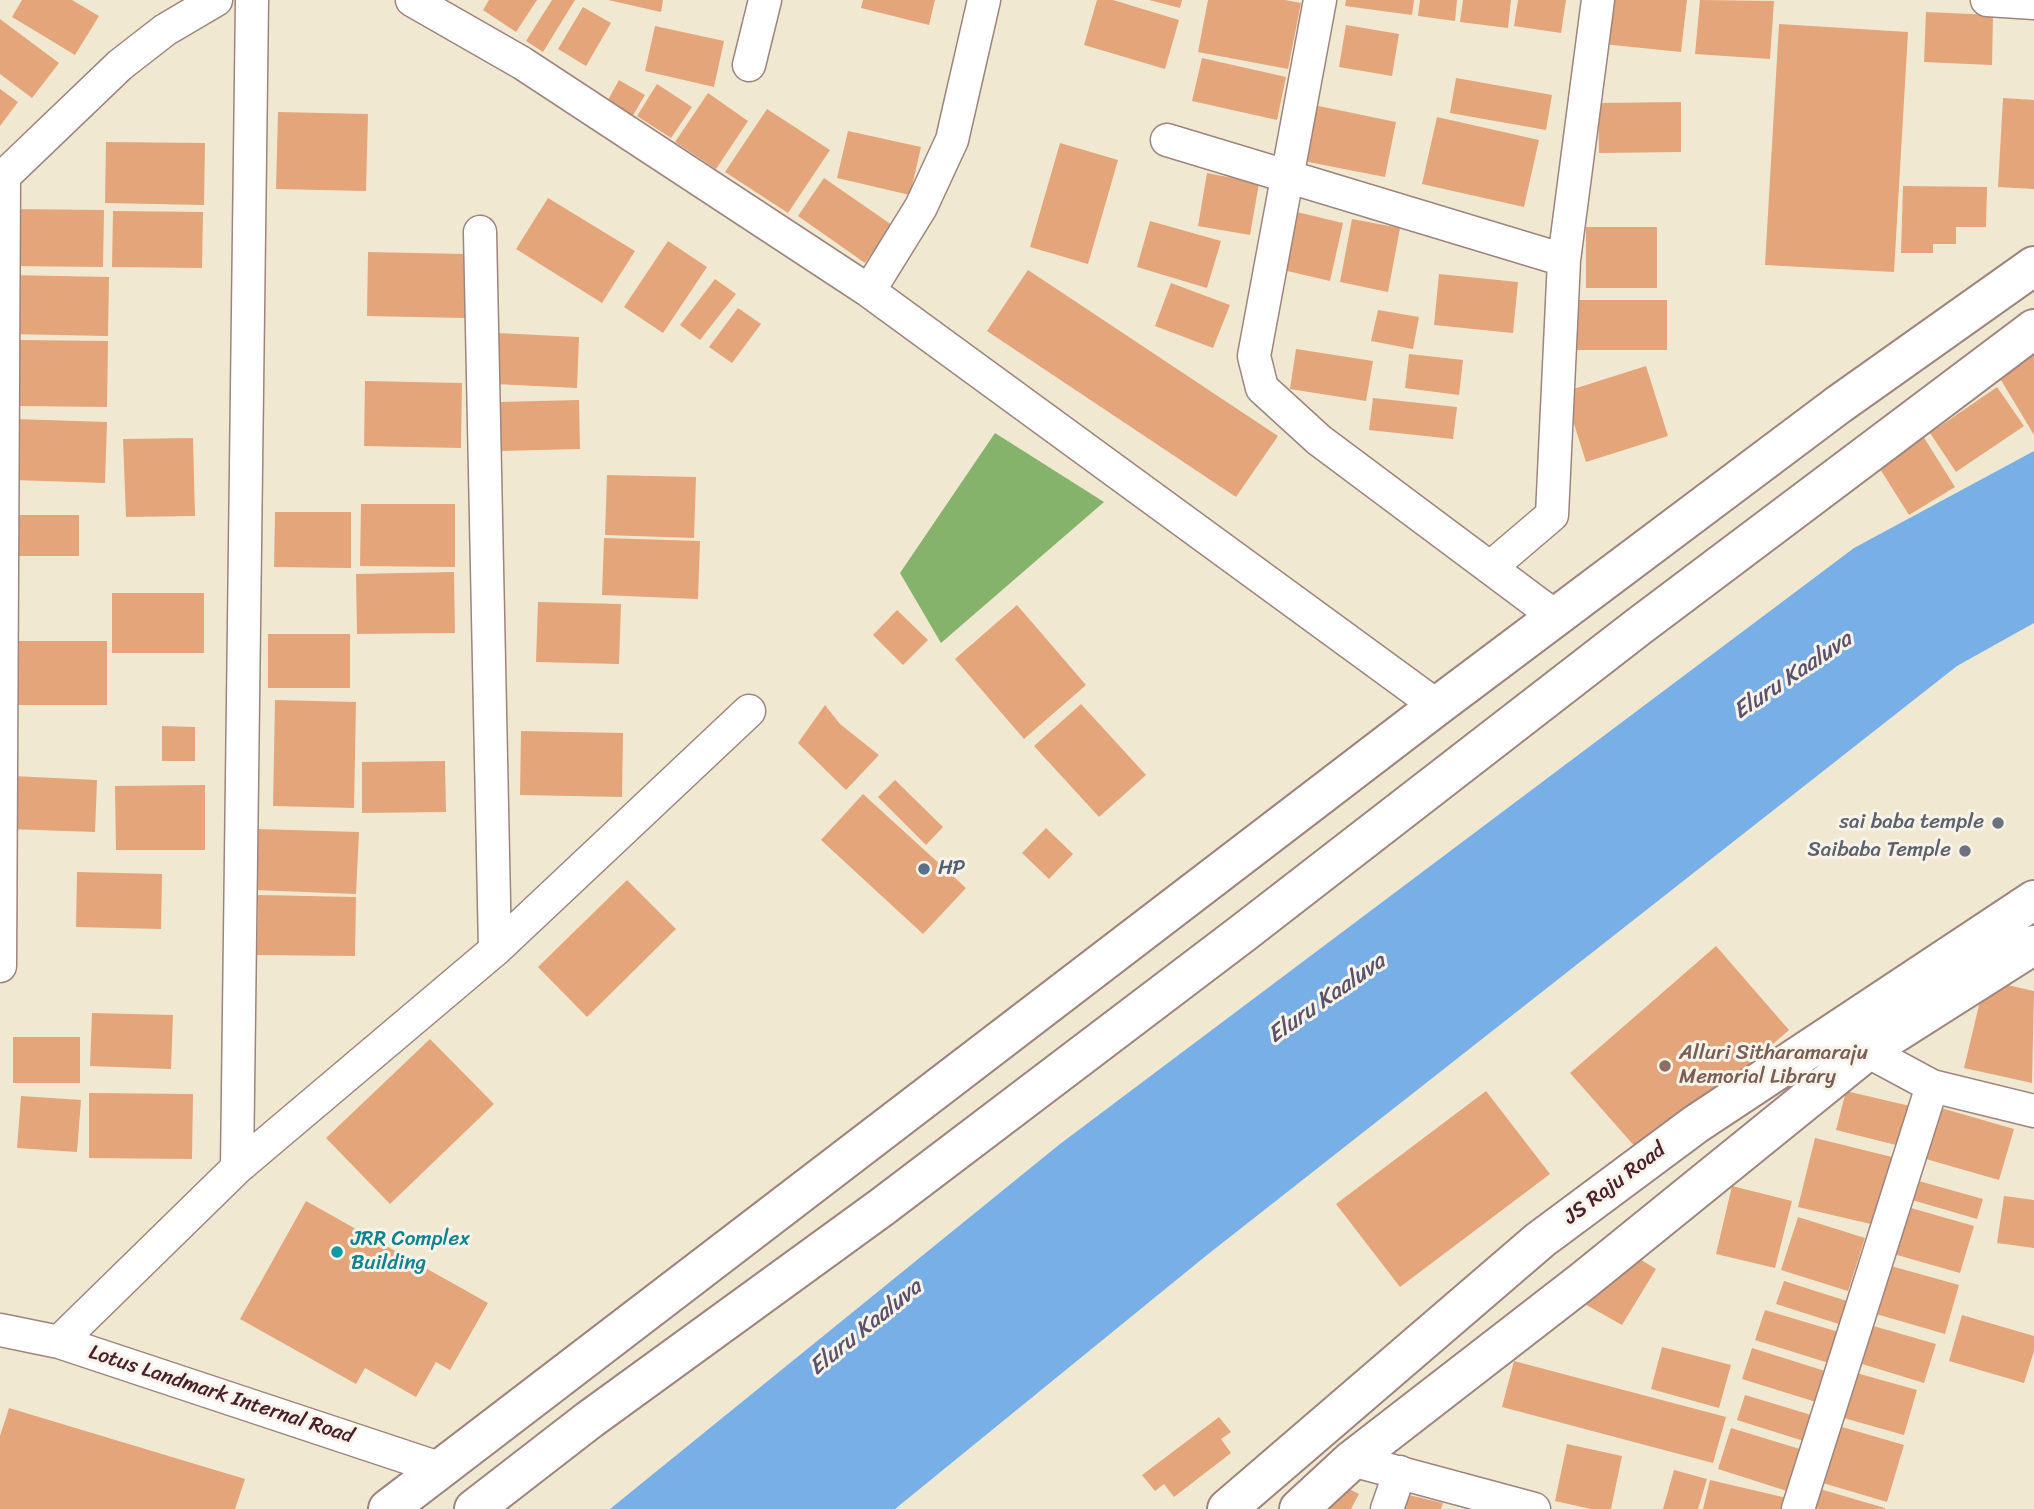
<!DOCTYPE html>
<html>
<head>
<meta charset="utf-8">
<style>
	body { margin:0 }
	canvas { display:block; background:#f1e8d1 }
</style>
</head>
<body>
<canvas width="2034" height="1509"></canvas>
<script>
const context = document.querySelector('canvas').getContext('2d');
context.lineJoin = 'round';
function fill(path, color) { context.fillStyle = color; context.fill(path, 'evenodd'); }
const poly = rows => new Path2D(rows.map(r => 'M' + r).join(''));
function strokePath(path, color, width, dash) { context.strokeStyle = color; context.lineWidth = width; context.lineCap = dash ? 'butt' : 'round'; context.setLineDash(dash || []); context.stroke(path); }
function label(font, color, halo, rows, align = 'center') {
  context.font = font + ' Sriracha,sans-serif'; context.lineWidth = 6; context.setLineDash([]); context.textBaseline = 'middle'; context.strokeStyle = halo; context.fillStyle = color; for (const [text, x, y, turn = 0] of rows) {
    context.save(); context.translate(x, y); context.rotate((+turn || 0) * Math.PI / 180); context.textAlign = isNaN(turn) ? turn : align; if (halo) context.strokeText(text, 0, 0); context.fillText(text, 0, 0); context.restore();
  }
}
fill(poly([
	[995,433,1104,502,941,643,900,573]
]), '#86b36c');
fill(poly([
	[2034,451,2034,623,1957,666,1207,1255,895,1509,610,1509,1060,1144,1854,548]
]), '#77afe6');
fill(poly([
	[22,0,72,0,99,16,75,55,12,17],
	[489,0,537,0,516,32,483,10],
	[552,0,575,0,543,52,526,41],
	[608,0,663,0,661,12],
	[863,0,935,0,929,25,861,8],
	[1097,0,1113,0,1179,20,1165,69,1084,45],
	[1149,0,1182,0,1180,8],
	[1208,0,1285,0,1301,3,1288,69,1198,52],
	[1346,0,1414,0,1412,15,1345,6],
	[1420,0,1457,0,1455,21,1418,16],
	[1463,0,1511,0,1508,28,1460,22],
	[1518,0,1566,0,1561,33,1514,26],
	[1608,0,1687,0,1681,52,1603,44],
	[1700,0,1774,1,1770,59,1695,54],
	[583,7,611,23,586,66,558,49],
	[1926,12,1993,15,1992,65,1924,62],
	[0,19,59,63,32,98,0,74],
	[1779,24,1908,32,1894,272,1765,265],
	[1346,25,1399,34,1392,76,1339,67],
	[655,26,724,41,714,87,645,71],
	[1202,58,1286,77,1277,120,1192,101],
	[1456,78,1552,95,1546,130,1450,113],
	[619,80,645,95,628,124,603,109],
	[657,84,692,107,671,138,637,116],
	[0,89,18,102,0,126],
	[708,93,748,121,716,169,675,142],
	[2003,98,2034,100,2034,189,1998,187],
	[1681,102,1681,152,1599,153,1598,103],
	[1309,104,1396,122,1385,177,1298,160],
	[767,109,830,150,788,213,725,172],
	[278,112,368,114,366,191,276,189],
	[1437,117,1539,140,1524,207,1422,184],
	[848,131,921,147,910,195,837,178],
	[106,142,205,143,204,205,105,203],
	[1060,143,1118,160,1088,264,1030,247],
	[1207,173,1259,183,1250,235,1198,226],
	[824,178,892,225,865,263,798,216],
	[1903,186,1987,187,1986,227,1956,227,1956,244,1933,244,1933,253,1901,253],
	[548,198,635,251,602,303,516,249],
	[10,209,104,210,103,267,9,266],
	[113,211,203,212,202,268,112,267],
	[1297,212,1343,223,1330,281,1283,270],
	[1352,219,1400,228,1388,292,1340,282],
	[1150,221,1221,241,1207,288,1137,267],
	[1586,227,1657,227,1657,288,1586,288],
	[668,241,707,267,663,333,624,307],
	[368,252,466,254,465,318,367,316],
	[1028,270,1278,436,1236,497,987,331],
	[1439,274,1518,282,1513,333,1434,325],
	[9,275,109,277,108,336,8,334],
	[715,279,736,294,700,340,680,325],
	[1171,283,1230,305,1213,348,1155,326],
	[1576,300,1667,300,1667,350,1576,350],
	[738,308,761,324,732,363,709,347],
	[1378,310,1419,317,1413,349,1371,341],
	[497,333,579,337,577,388,495,384],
	[19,340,108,341,107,407,19,406],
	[2034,348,2034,435,1995,370],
	[1296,349,1373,361,1366,401,1290,389],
	[1409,354,1463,360,1459,395,1405,388],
	[1646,366,1668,436,1586,462,1564,392],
	[365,381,462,383,461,448,364,446],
	[1997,387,2024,426,1956,472,1930,433],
	[1373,398,1457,407,1453,439,1369,430],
	[579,400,580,449,499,451,498,402],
	[15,419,107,422,105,483,13,480],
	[1916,425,1955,487,1909,515,1870,453],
	[193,438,195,516,126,517,123,439],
	[607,475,696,477,694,538,605,535],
	[361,504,455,504,455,567,360,566],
	[275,512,351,512,351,568,274,567],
	[8,515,79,515,79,556,8,556],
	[604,538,700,541,698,599,602,595],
	[454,572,455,633,357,634,356,574],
	[112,593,204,593,204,653,112,653],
	[538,602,621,604,619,664,536,662],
	[1017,605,1086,685,1024,739,955,659],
	[897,610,928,640,903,665,873,635],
	[268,634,350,634,350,688,268,688],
	[9,641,107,641,107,705,9,705],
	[275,700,356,702,354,808,273,806],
	[1081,704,1146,775,1099,817,1034,746],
	[825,705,840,724,879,755,846,790,798,743],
	[162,726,195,727,195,761,162,761],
	[521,731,623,733,622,797,520,795],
	[445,761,446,812,362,813,362,762],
	[12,776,97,780,95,832,9,829],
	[895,780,943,827,926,845,878,797],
	[205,785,205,850,116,850,115,786],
	[863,794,966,888,923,934,821,840],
	[1046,828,1073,854,1049,879,1022,853],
	[257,829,359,832,356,894,255,890],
	[77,872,162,874,161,929,76,927],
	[627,880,676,929,587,1017,538,967],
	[258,895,356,897,355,956,257,955],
	[1716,946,1789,1030,1644,1157,1570,1073],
	[1985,980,2034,991,2032,1083,1964,1068],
	[92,1013,173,1015,171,1069,90,1066],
	[13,1037,80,1037,80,1083,13,1083],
	[430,1039,494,1104,390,1204,326,1138],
	[1486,1091,1550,1174,1400,1287,1336,1204],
	[1846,1091,1910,1106,1900,1146,1836,1130],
	[89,1093,193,1094,192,1159,89,1158],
	[21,1096,81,1100,77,1152,17,1148],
	[1934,1106,2014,1129,1999,1180,1919,1157],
	[1815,1138,1892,1157,1875,1225,1798,1207],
	[1908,1178,1983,1199,1977,1219,1902,1197],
	[1732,1186,1792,1201,1775,1268,1716,1254],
	[2004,1196,2034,1200,2034,1248,1997,1243],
	[306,1201,488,1303,450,1370,436,1362,416,1397,365,1368,356,1384,240,1319],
	[1904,1206,1974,1226,1960,1273,1890,1253],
	[1798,1217,1865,1238,1848,1291,1781,1270],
	[1633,1255,1656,1269,1622,1325,1583,1303],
	[1891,1266,1959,1285,1945,1334,1876,1314],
	[1784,1281,1853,1303,1845,1326,1776,1304],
	[1765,1310,1842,1333,1832,1364,1755,1340],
	[1962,1315,2034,1336,2034,1351,2024,1383,1949,1361],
	[1870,1325,1936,1344,1924,1383,1859,1363],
	[1662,1347,1731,1365,1719,1408,1651,1389],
	[1752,1348,1825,1371,1816,1402,1742,1379],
	[1514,1361,1726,1417,1713,1463,1502,1407],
	[1846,1370,1917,1390,1904,1435,1833,1415],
	[1745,1395,1818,1417,1810,1443,1737,1420],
	[9,1408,245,1479,235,1509,0,1509,0,1436],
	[1219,1417,1231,1432,1221,1439,1231,1453,1174,1497,1164,1484,1155,1491,1142,1475],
	[1832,1424,1904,1445,1887,1502,1816,1481],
	[1731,1428,1803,1450,1790,1492,1718,1469],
	[1567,1444,1622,1456,1611,1509,1591,1509,1555,1501],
	[1674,1470,1707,1479,1698,1509,1663,1509],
	[1710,1480,1787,1498,1785,1509,1703,1509],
	[1336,1482,1359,1494,1351,1509,1322,1509],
	[1813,1487,1885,1508,1885,1509,1806,1509],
	[1400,1493,1443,1503,1441,1509,1396,1509]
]), '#e5a57b');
const street = poly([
	[412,0,522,63,869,291,1437,706],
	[1320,0,1254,356,1262,388,1319,440,1556,617],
	[1987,0,2034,3],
	[749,65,765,0],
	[1167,140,1564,260],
	[0,180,120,65,165,30,216,0],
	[480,232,495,950],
	[869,291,921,207,952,140,984,0],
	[1491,567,1552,515,1564,260,1598,0],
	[0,966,4,177],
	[1846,1046,1867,1051,1932,1086,2034,1111],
	[237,1168,252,0],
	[0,1330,59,1342,439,1468],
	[59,1342,237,1168,495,950,749,711],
	[1352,1460,1534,1509],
	[1387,1509,1400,1472],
	[1798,1509,1932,1086]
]);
const primary = poly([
	[388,1509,1437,706,1838,405,2034,266],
	[474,1509,589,1420,882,1207,1243,933,1638,627,2034,329],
	[1227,1509,1540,1240,1696,1124,2034,900],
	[1299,1509,1352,1460,1583,1281,1867,1051,2034,945]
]);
strokePath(street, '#9e847e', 35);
strokePath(primary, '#9e847e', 42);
strokePath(street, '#fff', 32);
strokePath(primary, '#fff', 38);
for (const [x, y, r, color] of [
	[1998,823,7,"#6b7280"],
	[1965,851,7,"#6b7280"],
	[924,869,7,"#5c6f8a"],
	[1665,1066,7,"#8d6e63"],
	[337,1252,7,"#0f9aa8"]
]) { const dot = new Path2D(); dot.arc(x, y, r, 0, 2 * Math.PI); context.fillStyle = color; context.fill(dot); strokePath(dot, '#f7f3e8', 2.5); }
label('21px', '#5b616d', '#f7f3e8', [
	["sai baba temple",1984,823],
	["Saibaba Temple",1951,851]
], 'right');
label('21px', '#4e5e75', '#f7f3e8', [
	["HP",938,869]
], 'left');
label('21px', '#785e54', '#f7f3e8', [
	["Alluri Sitharamaraju",1679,1054],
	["Memorial Library",1679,1078]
], 'left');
label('21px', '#4a1f2b', '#f7f3e8', [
	["JS Raju Road",1615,1184,-37],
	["Lotus Landmark Internal Road",221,1395,18]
]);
label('21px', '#0d838f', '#f7f3e8', [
	["JRR Complex",351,1240],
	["Building",351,1264]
], 'left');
label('italic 23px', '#5a516c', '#f7f3e8', [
	["Eluru Kaaluva",1793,676,-34],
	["Eluru Kaaluva",1327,999,-35],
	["Eluru Kaaluva",866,1328,-39]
]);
</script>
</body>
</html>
